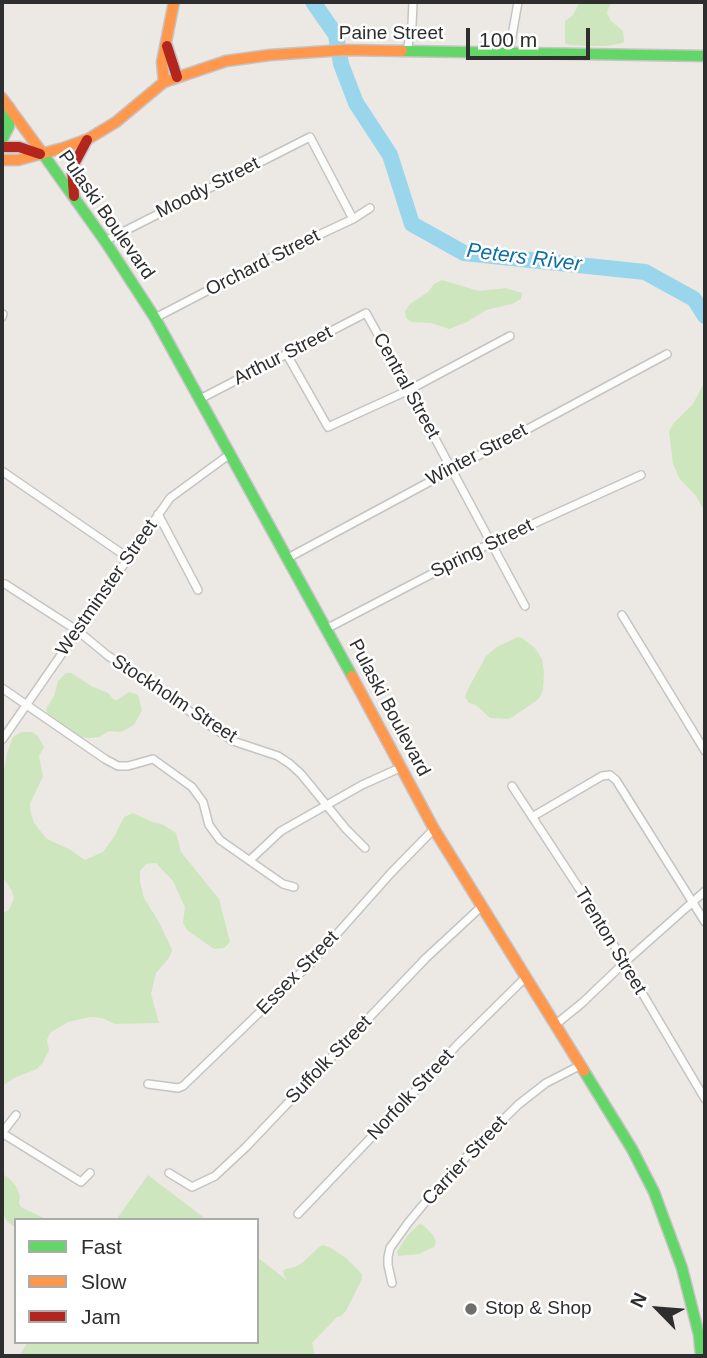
<!DOCTYPE html>
<html>
<head>
<meta charset="utf-8">
<style>
	body { margin:0 }
	#map { position:relative; width:707px; height:1358px; overflow:hidden; background:#ece8e4; font-family:Arial,sans-serif }
	canvas { display:block }
	.frame { position:absolute; inset:0; border:4px solid #2e2e2e; pointer-events:none }
	.legend { position:absolute; left:14px; top:1218px; width:245px; height:126px; box-sizing:border-box; background:#fff; border:2px solid #ababab; margin:0; padding:9px 12px; list-style:none; font-size:21px; color:#2e2e2e }
	.legend li { display:flex; align-items:center; gap:14px; height:35px }
	.legend b { width:35px; border:2px solid #ababab }
	.north { position:absolute; left:623px; top:1274px; width:70px; height:70px; -webkit-text-stroke:5px #fff; paint-order:stroke; rotate:295deg; font-size:19px; font-weight:700; line-height:28px; text-align:center; color:#2e2e2e }
	.north::after { content:''; display:block; margin:auto; width:24px; height:32px; background:#2e2e2e; clip-path:polygon(50% 0,100% 100%,50% 72%,0 100%) }
	.scale { position:absolute; left:466px; top:28px; width:124px; height:32px; box-sizing:border-box; border:4px solid #2e2e2e; border-top:0; padding-left:9px; font-size:21px; line-height:24px; white-space:nowrap; color:#2e2e2e; -webkit-text-stroke:5px #fff; paint-order:stroke }
</style>
</head>
<body>
<div id="map">
<canvas width="707" height="1358"></canvas>
<div class="frame"></div>
<ul class="legend">
<li><b style="height:9px;background:#63d668"></b>Fast</li>
<li><b style="height:9px;background:#ff974d"></b>Slow</li>
<li><b style="height:9px;background:#b3261e"></b>Jam</li>
</ul>
<div class="north">N</div>
<div class="scale">100 m</div>
</div>
<script>
const context = document.querySelector('canvas').getContext('2d');
context.lineJoin = 'round';
function fill(path, color) { context.fillStyle = color; context.fill(path, 'evenodd'); }
const poly = rows => new Path2D(rows.map(r => 'M' + r).join(''));
function strokePath(path, color, width, dash) { context.strokeStyle = color; context.lineWidth = width; context.lineCap = dash ? 'butt' : 'round'; context.setLineDash(dash || []); context.stroke(path); }
function label(font, color, halo, rows, align = 'center') {
  context.font = font + ' Arial,sans-serif'; context.lineWidth = 5; context.setLineDash([]); context.textBaseline = 'middle'; context.strokeStyle = halo; context.fillStyle = color; for (const [text, x, y, turn = 0] of rows) {
    context.save(); context.translate(x, y); context.rotate((+turn || 0) * Math.PI / 180); context.textAlign = isNaN(turn) ? turn : align; if (halo) context.strokeText(text, 0, 0); context.fillText(text, 0, 0); context.restore();
  }
}
fill(poly([
	[580,2,611,2,607,13,611,21,623,31,624,41,623,43,607,46,589,46,569,45,565,43,565,21,573,15],
	[442,280,479,291,506,288,522,293,521,299,512,304,486,310,467,322,449,329,431,323,411,322,406,318,405,311,410,304,428,292,434,284],
	[705,381,705,512,696,496,679,478,673,464,669,432,673,424,693,404],
	[518,637,522,638,535,648,542,659,544,672,543,690,540,697,536,701,514,716,508,719,490,718,476,705,469,703,465,697,468,689,486,656,497,647],
	[66,673,71,673,93,687,108,693,114,700,117,700,129,692,138,695,142,710,134,725,121,732,109,731,99,737,90,738,80,737,67,730,47,713,46,709,54,696,58,681],
	[21,732,32,732,38,736,44,747,39,756,43,776,30,804,30,810,34,823,47,839,69,849,85,860,103,852,114,837,124,817,133,813,152,822,162,824,176,833,181,852,219,899,230,942,224,948,214,949,187,930,183,923,185,907,173,881,156,863,146,864,140,871,140,882,144,898,160,924,172,950,169,958,156,973,151,994,159,1023,115,1024,102,1018,90,1017,68,1022,50,1033,47,1040,49,1050,43,1062,37,1069,16,1077,2,1086,2,913,9,910,14,898,12,891,2,876,2,773,5,766,7,753,13,737],
	[2,1174,8,1177,16,1186,20,1196,19,1203,21,1207,48,1220,16,1220,16,1228,8,1222,5,1218,2,1206],
	[148,1175,207,1220,116,1220],
	[419,1224,423,1225,432,1234,436,1241,434,1247,419,1254,398,1256,397,1252,407,1236],
	[323,1245,331,1248,346,1258,362,1274,362,1279,346,1311,341,1316,337,1317,312,1343,315,1356,19,1356,28,1342,257,1342,257,1257,288,1281,284,1276,283,1271,286,1269,295,1267,302,1263,319,1247]
]), '#cee6be');
strokePath(poly([
	[313,2,336,35,341,64,356,103,390,155,412,224,464,253,645,272,694,299,705,316]
]), '#99d6ec', 16);
const street = poly([
	[407,51,412,25,413,2],
	[509,53,518,2],
	[105,241,310,137,353,219],
	[2,317,3,314],
	[155,318,278,254,353,219,370,208],
	[286,353,328,427,409,390,510,336],
	[200,399,366,313,409,390,525,606],
	[2,471,127,557],
	[158,514,198,590],
	[288,558,667,354],
	[5,584,78,631,107,655,233,741,278,756,290,764,301,774,346,829,365,848],
	[622,615,705,751],
	[326,629,491,543,641,475],
	[2,688,105,759,118,766,128,766,153,759,192,787,203,802,209,825,220,840,283,884,294,887],
	[2,740,170,498,230,454],
	[512,786,590,905,705,1099],
	[532,817,602,776,610,775,616,780,705,922],
	[250,860,281,831,362,785,402,767],
	[555,1025,582,1003,624,963,705,891],
	[148,1084,178,1088,183,1086,312,962,391,873,434,829],
	[2,1133,81,1182,90,1173],
	[2,1133,16,1115],
	[169,1173,192,1187,215,1176,246,1147,426,958,481,907],
	[298,1214,406,1101,457,1045,526,977],
	[392,1283,388,1265,388,1257,390,1248,408,1223,422,1206,476,1146,519,1104,546,1083,581,1065]
]);
const fast = poly([
	[402,51,705,56],
	[2,140,9,126,9,107],
	[43,154,105,241,155,318,352,676],
	[584,1071,632,1149,654,1192,682,1268,699,1335,701,1356]
]);
const slow = poly([
	[164,82,162,62,174,2],
	[2,98,43,154],
	[2,160,18,160,63,148,88,139,116,122,164,82,226,61,270,55,344,50,402,51],
	[352,676,434,829,584,1071]
]);
const jam = poly([
	[167,46,177,77],
	[2,147,19,147,40,154],
	[74,196,72,168,87,140]
]);
strokePath(street, '#c5c4c5', 10);
strokePath(fast, '#c5c4c5', 13);
strokePath(slow, '#c5c4c5', 13);
strokePath(jam, '#c5c4c5', 13);
strokePath(street, '#fcfcfb', 7);
strokePath(fast, '#63d668', 10);
strokePath(slow, '#ff974d', 10);
strokePath(jam, '#b3261e', 10);
for (const [x, y, r, color] of [
	[471,1309,7,"#706f6e"]
]) { const dot = new Path2D(); dot.arc(x, y, r, 0, 2 * Math.PI); context.fillStyle = color; context.fill(dot); strokePath(dot, '#fff', 2.5); }
label('19px', '#2e2e2e', '#fff', [
	["Paine Street",391,34],
	["Moody Street",208,188,-27],
	["Pulaski Boulevard",106,215,55],
	["Orchard Street",263,263,-27],
	["Arthur Street",283,356,-27],
	["Central Street",406,386,61],
	["Winter Street",477,455,-28],
	["Spring Street",482,549,-26],
	["Westminster Street",107,588,-55],
	["Stockholm Street",174,699,33],
	["Pulaski Boulevard",389,708,62],
	["Trenton Street",610,941,59],
	["Essex Street",298,973,-46],
	["Suffolk Street",329,1060,-46],
	["Norfolk Street",411,1095,-47],
	["Carrier Street",465,1161,-47]
]);
label('19px', '#2e2e2e', '#fff', [
	["Stop & Shop",485,1309]
], 'left');
label('italic 21px', '#0d6fa3', '#fff', [
	["Peters River",524,258,7]
]);
</script>
</body>
</html>
